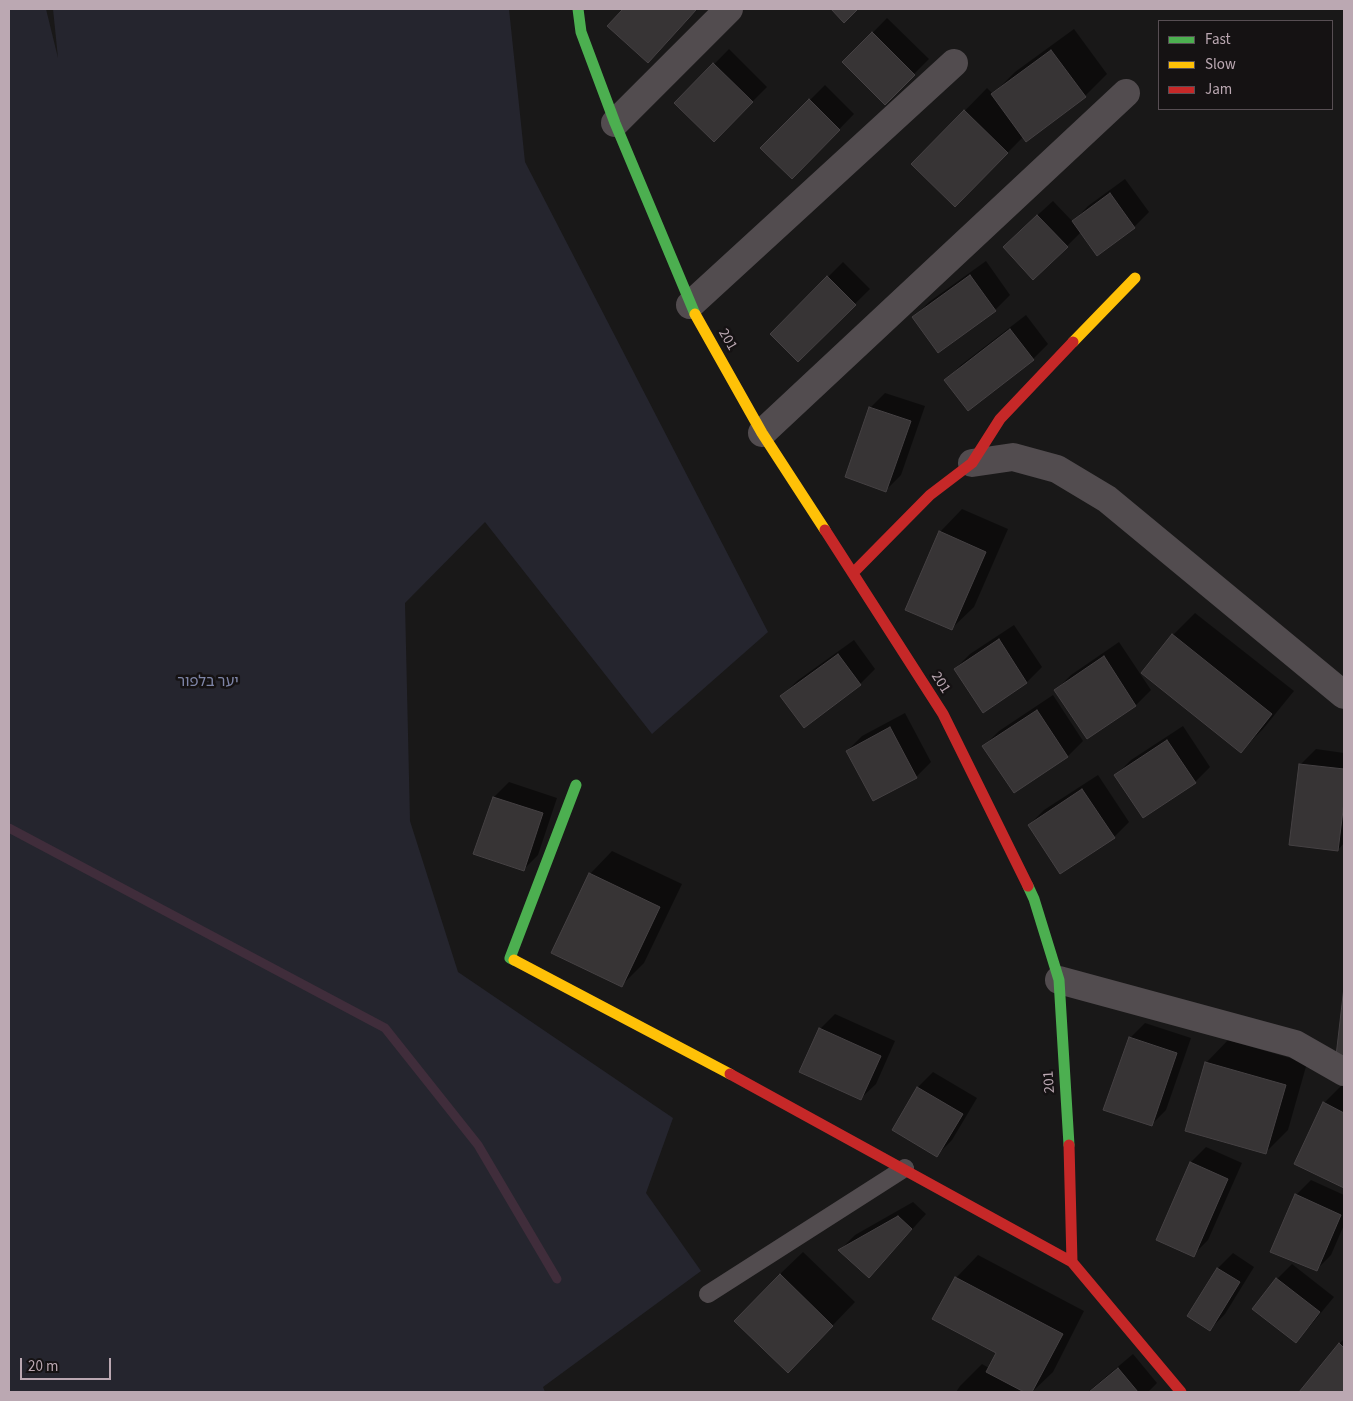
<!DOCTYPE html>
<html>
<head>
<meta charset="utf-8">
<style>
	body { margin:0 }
	#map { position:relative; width:1353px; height:1401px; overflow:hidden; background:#191818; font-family:"Source Sans 3",sans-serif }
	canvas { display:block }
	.frame { position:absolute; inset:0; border:10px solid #bba8b2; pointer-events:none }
	.legend { position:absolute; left:1158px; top:20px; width:175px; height:90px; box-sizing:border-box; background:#151213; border:1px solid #574e53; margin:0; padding:6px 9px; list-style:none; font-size:15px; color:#bba8b2 }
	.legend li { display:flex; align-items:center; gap:10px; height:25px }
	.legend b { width:25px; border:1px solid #574e53 }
	.scale { position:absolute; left:20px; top:1358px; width:91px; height:22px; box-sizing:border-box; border:2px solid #bba8b2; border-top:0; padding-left:6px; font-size:15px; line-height:18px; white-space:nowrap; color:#bba8b2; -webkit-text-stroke:4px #151213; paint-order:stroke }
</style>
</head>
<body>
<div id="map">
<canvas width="1353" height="1401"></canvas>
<div class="frame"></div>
<ul class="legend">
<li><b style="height:6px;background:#4caf50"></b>Fast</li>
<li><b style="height:6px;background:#ffc107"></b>Slow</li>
<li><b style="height:6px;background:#c62828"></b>Jam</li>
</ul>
<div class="scale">20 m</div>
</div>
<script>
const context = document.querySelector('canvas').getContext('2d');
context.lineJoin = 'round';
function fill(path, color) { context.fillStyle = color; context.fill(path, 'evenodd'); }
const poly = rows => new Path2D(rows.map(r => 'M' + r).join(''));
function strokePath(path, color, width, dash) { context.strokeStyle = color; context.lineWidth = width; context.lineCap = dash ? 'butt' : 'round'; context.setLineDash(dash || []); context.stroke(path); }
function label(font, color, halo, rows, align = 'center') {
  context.font = font + ' "Source Sans 3","Noto Sans Hebrew",sans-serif'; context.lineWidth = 5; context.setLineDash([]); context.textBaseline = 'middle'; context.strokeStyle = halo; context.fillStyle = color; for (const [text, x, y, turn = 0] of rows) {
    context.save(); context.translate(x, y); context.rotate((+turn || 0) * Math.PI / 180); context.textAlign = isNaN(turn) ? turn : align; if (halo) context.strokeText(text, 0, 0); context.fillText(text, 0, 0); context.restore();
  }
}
fill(poly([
	[9,9,46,9,58,58,53,9,509,9,525,162,768,632,652,734,485,522,405,603,410,821,458,972,673,1118,646,1193,701,1271,543,1387,545,1392,9,1392]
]), '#25252e');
fill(poly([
	[625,9,698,9,648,61,609,26],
	[887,18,929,59,885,103,844,62],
	[1074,29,1107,74,1085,96,1024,136,955,206,913,164,987,88,993,94,1015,72],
	[729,49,767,87,714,140,676,103],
	[825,85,854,114,792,178,762,148],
	[1125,179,1149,212,1134,227,1097,254,1081,232,1067,246,1019,232,1053,201,1073,222,1088,206],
	[986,261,1010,295,995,310,914,317,929,302],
	[843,262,870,289,798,360,771,334],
	[1026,315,1048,344,1033,359,946,380,961,365],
	[885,393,925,406,901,475,886,490,870,408],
	[962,509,1008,529,974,607,951,629,940,532],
	[1195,613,1294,691,1263,729,1240,752,1173,635],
	[1014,625,1042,667,1027,682,984,711,955,669,970,654],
	[854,640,875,669,860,684,782,696,797,681],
	[1119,642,1151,690,1136,705,1087,737,1056,690,1071,675],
	[1053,695,1083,741,1068,756,1014,792,984,746,999,731],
	[905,713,931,762,916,777,873,800,847,751,862,736],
	[1183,726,1210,767,1195,782,1143,817,1116,775,1131,760],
	[1316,749,1344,753,1344,843,1338,850,1301,764],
	[1098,775,1129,822,1114,837,1029,825,1044,810],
	[509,782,557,798,538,855,523,870,494,797],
	[612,851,682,884,644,963,622,985,590,874],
	[1344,997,1344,1056,1337,1055],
	[835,1014,895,1041,876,1084,861,1098,820,1029],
	[1145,1023,1191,1038,1166,1110,1151,1125,1130,1038],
	[1228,1040,1307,1063,1288,1130,1266,1152,1206,1063],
	[933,1072,977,1098,952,1140,937,1155,893,1129,918,1087],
	[1344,1083,1344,1187,1295,1163,1324,1103],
	[1206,1147,1242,1163,1208,1240,1193,1255,1191,1162],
	[1311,1180,1344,1195,1344,1225,1331,1255,1316,1270,1296,1195],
	[913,1202,926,1214,869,1277,840,1250,855,1235],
	[803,1252,855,1302,810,1349,780,1274],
	[1233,1253,1254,1267,1225,1314,1210,1329,1188,1315,1218,1268],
	[978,1255,1084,1311,1053,1372,1032,1392,956,1392,960,1386,982,1364,989,1368,997,1352,956,1278],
	[1292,1264,1334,1297,1310,1326,1295,1341,1254,1309,1277,1279],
	[1344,1339,1344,1392,1300,1392,1339,1344],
	[1133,1354,1157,1383,1148,1392,1088,1392]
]), '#0007');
strokePath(poly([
	[9,828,385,1028,478,1145,557,1279]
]), '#402d3b', 9);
const building = poly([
	[623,9,697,9,648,63,607,26,623,9],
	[831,9,858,9,844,23,831,9],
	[872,32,915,75,885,105,842,62,872,32],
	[1051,50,1086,97,1026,142,991,94,1051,50],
	[713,63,753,102,714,142,674,103,713,63],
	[809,99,840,130,792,179,760,148,809,99],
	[964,110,1008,153,955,207,911,164,964,110],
	[1110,193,1135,228,1097,256,1072,221,1110,193],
	[1037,215,1068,247,1033,280,1003,247,1037,215],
	[970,275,996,311,938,353,912,317,970,275],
	[827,276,856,305,798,362,770,334,827,276],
	[1010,329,1034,360,968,411,944,380,1010,329],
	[869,407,911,421,886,492,845,477,869,407],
	[939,531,986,552,952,630,905,610,939,531],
	[1172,634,1272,714,1241,753,1141,673,1172,634],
	[999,639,1027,683,983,713,954,669,999,639],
	[838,654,861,685,804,728,780,696,838,654],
	[1104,656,1136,706,1087,739,1054,690,1104,656],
	[1037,710,1068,757,1014,793,982,746,1037,710],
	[890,727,917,778,873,801,846,751,890,727],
	[1167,740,1196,783,1143,818,1114,775,1167,740],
	[1299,764,1344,769,1344,802,1338,851,1289,845,1299,764],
	[1082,789,1115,838,1060,874,1028,825,1082,789],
	[493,797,543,813,524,871,473,854,493,797],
	[589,873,660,907,622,987,551,953,589,873],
	[1344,987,1344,1057,1336,1056,1344,987],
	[819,1028,881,1056,861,1100,799,1072,819,1028],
	[1129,1037,1177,1053,1152,1126,1103,1110,1129,1037],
	[1205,1062,1286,1085,1266,1154,1185,1131,1205,1062],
	[917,1087,963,1114,937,1157,892,1130,917,1087],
	[1323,1102,1344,1113,1344,1188,1294,1164,1323,1102],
	[1190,1162,1228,1179,1194,1257,1156,1240,1190,1162],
	[1295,1194,1341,1215,1317,1271,1270,1252,1295,1194],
	[898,1216,912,1229,869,1278,838,1250,898,1216],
	[1217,1268,1240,1282,1210,1331,1187,1316,1217,1268],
	[780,1274,833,1326,788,1373,734,1321,780,1274],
	[955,1277,1063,1334,1032,1392,1024,1392,986,1372,996,1353,932,1319,955,1277],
	[1276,1278,1320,1312,1296,1343,1252,1309,1276,1278],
	[1339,1343,1344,1348,1344,1392,1299,1392,1339,1343],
	[1118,1368,1138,1392,1089,1392,1118,1368]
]);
fill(building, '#373435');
strokePath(building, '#454143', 1);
strokePath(poly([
	[708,1294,905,1168]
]), '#524c4f', 18);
strokePath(poly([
	[615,123,729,9],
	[690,305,954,63],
	[762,433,1126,93],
	[972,463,1013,457,1057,469,1107,499,1344,695],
	[1059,980,1295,1044,1344,1072]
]), '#524c4f', 28);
strokePath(poly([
	[578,9,581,32,615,123,695,314],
	[1028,886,1034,899,1059,980,1069,1145],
	[514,960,510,958,576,785]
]), '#4caf50', 11);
strokePath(poly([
	[695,314,762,433,825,530],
	[1073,342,1135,278],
	[514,960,730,1074]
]), '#ffc107', 11);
strokePath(poly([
	[825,530,943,714,1028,886],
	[853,573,930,495,972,463,1000,419,1073,342],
	[730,1074,1072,1262],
	[1069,1145,1072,1262,1181,1392]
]), '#c62828', 11);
label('15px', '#bba8b2', '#151213', [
	["201",727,340,60],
	["201",940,683,57],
	["201",1050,1082,-94]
]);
label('15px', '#7e85a7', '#151213', [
	["יער בלפור",208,683]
]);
</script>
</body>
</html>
